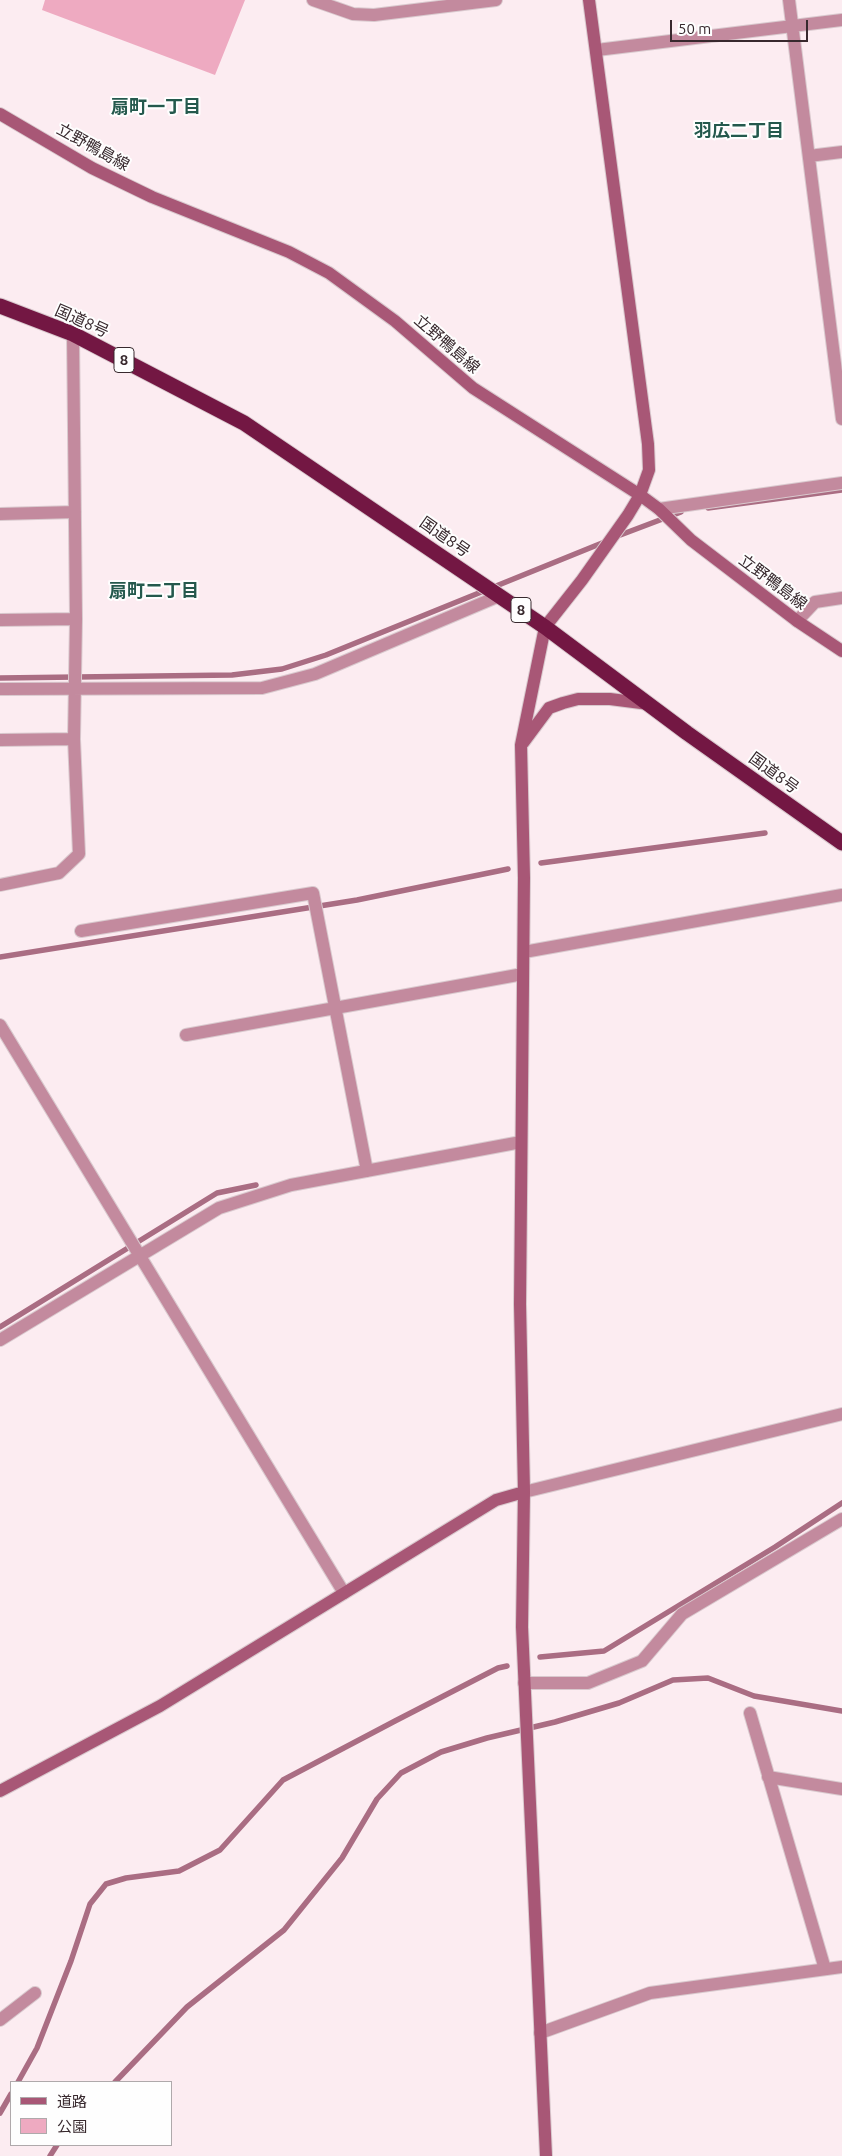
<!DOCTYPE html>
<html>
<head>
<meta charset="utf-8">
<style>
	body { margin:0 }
	#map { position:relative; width:842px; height:2156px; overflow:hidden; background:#fcecf1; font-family:Ubuntu,"Noto Sans JP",sans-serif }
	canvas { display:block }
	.legend { position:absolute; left:10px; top:2081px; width:162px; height:65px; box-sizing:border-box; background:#fefefe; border:1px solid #afa9ab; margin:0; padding:6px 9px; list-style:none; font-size:15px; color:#38292e }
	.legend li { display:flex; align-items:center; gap:10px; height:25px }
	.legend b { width:25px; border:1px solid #afa9ab }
	.scale { position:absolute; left:670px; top:20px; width:138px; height:22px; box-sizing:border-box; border:2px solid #38292e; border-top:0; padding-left:6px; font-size:15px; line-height:18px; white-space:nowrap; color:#38292e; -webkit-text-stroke:4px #fefefe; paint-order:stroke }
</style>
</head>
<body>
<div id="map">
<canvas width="842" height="2156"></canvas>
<ul class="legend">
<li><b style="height:6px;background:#a85776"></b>道路</li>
<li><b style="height:14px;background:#eeaac1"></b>公園</li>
</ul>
<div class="scale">50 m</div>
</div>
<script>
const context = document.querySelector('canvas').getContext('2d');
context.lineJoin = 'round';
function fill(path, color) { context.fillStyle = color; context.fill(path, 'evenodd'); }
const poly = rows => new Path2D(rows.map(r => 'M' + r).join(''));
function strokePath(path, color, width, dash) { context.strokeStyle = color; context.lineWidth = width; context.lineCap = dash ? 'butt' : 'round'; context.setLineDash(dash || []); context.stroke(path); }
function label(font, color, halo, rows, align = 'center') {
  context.font = font + ' Ubuntu,"Noto Sans JP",sans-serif'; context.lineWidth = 4; context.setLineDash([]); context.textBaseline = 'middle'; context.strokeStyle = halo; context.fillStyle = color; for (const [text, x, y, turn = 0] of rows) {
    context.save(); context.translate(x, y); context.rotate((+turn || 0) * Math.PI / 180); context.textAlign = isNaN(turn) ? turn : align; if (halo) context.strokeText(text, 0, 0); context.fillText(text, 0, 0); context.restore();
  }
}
fill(poly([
	[45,0,245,0,215,75,42,10]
]), '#eeaac1');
strokePath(poly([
	[708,508,842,490],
	[615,537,681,512],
	[0,678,232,675,282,669,326,655,607,541],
	[541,863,765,833],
	[0,957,357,900,508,869],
	[0,1327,217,1193,256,1185],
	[540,1657,604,1651,775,1547,842,1503],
	[18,2082,37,2048,71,1961,90,1904,106,1884,126,1878,179,1871,220,1850,283,1780,395,1721,498,1668,507,1666],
	[115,2082,187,2007,284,1930,342,1858,377,1799,401,1773,441,1752,487,1738,555,1722,619,1703,673,1680,708,1678,754,1696,842,1711],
	[0,2113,11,2094],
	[50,2156,57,2145]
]), '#aa6d83', 5.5);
const street = poly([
	[313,0,353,14,374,15,496,0],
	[789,0,842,419],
	[597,50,842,20],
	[809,156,842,152],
	[659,509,842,483],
	[0,514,75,512],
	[0,620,76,619],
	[797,621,815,602,842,598],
	[0,689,262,688,315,674,499,596],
	[0,740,74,739],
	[0,885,59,873,79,854,74,739,76,619,73,334],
	[81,931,313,893,367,1171],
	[524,952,842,895],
	[0,1025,344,1593],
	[186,1035,523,974],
	[0,1340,219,1208,291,1185,521,1142],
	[524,1492,842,1414],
	[524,1683,588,1683,642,1661,682,1614,842,1519],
	[750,1713,825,1969],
	[768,1777,842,1789],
	[0,2020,35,1993],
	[540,2033,650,1993,842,1967]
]);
const secondary = poly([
	[0,114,92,168,152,197,289,252,329,273,395,321,473,388,640,495,659,509,691,540,797,621,842,651],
	[523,743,549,708,563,703,578,699,610,699,649,704],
	[0,1791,160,1706,496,1500,524,1492],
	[546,2156,522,1627,524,1492,520,1304,524,878,521,745,545,627,582,580,628,515,640,495,649,470,648,444,589,0]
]);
const highway = poly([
	[0,306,73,334,244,423,545,627,687,733,842,843]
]);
strokePath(street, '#d9c9ce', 14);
strokePath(secondary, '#d9c9ce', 14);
strokePath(highway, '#d9c9ce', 17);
strokePath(street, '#c38a9e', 12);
strokePath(secondary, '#a85776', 12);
strokePath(highway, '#731743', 15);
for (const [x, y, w] of [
	[124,360,20],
	[521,610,20]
]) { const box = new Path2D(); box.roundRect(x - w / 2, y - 12.5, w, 25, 4); context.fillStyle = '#fefefe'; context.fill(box); strokePath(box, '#38292e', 1); }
label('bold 15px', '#38292e', null, [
	["8",124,360],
	["8",521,610]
]);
label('16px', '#38292e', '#fefefe', [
	["立野鴨島線",93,147,29],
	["国道8号",82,321,24],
	["立野鴨島線",447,344,41],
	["国道8号",445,537,35],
	["立野鴨島線",773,582,37],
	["国道8号",774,773,36]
]);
label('bold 18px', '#24594d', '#fefefe', [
	["扇町一丁目",156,107],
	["羽広二丁目",739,131],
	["扇町二丁目",154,591]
]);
</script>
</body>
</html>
